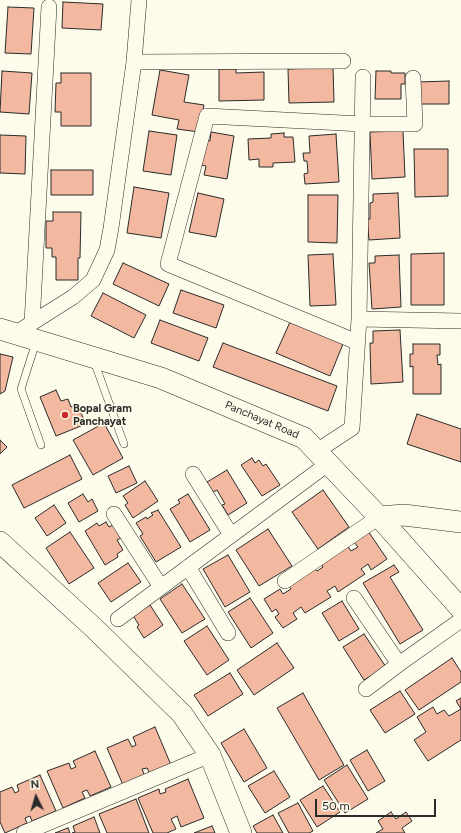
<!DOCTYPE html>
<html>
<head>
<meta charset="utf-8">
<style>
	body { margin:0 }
	#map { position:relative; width:461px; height:833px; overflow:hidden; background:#fdfbea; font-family:Figtree,sans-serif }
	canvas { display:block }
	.north { position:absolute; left:16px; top:777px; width:40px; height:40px; -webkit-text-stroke:3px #fdfbea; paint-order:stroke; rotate:355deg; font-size:11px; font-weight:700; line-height:16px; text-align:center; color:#2b2b2b }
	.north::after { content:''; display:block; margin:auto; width:14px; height:18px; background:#2b2b2b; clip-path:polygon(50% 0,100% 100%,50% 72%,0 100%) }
	.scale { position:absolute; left:315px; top:799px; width:121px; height:18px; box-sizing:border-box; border:2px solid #2b2b2b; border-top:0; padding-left:5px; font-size:12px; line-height:14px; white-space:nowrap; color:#2b2b2b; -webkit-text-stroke:3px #fdfbea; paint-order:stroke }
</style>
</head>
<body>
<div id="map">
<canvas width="461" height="833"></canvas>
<div class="north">N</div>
<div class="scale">50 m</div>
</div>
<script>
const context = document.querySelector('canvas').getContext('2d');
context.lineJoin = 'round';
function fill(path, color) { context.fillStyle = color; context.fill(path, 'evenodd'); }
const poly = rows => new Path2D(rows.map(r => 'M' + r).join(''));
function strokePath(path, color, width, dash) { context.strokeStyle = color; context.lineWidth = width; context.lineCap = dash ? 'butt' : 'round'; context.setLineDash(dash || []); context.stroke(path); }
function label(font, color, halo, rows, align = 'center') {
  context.font = font + ' Figtree,sans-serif'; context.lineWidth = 3; context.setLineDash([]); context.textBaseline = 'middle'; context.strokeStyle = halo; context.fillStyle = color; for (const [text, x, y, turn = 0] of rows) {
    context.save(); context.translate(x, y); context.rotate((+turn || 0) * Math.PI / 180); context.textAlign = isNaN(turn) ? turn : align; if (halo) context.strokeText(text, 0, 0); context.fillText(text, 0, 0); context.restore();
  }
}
const building = poly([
	[63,2,103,4,101,30,62,28,63,2],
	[8,7,34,8,31,54,5,53,8,7],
	[333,67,334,102,289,103,288,69,333,67],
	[219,69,236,69,236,73,264,72,264,100,219,101,219,69],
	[160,70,189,75,184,102,204,105,199,132,177,129,179,120,152,115,160,70],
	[2,71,32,73,29,114,0,112,2,71],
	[376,71,391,71,391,73,405,73,405,84,401,84,401,99,375,99,376,71],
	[61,73,91,73,91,126,61,126,61,112,55,112,56,83,61,83,61,73],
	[449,81,449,104,417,104,417,82,449,81],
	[149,131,177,135,171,175,143,171,149,131],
	[403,131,405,177,372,179,370,132,403,131],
	[211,132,234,136,227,179,204,175,206,166,201,165,205,140,210,141,211,132],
	[284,133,284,137,293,137,295,162,273,163,273,167,259,167,259,159,249,160,248,139,271,138,271,134,284,133],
	[336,134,339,182,305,184,304,174,308,173,307,161,304,161,303,153,310,153,309,136,336,134],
	[0,135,26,136,25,174,0,173,0,135],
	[414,149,448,149,448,196,415,197,414,149],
	[51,170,93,170,93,195,51,195,51,170],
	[134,187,169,193,161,238,127,233,134,187],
	[198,193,224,199,216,237,189,232,198,193],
	[398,193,400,238,369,240,367,219,370,219,370,203,373,202,373,194,398,193],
	[308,195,338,195,337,243,308,242,308,195],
	[53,212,81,212,80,258,78,258,78,280,56,280,56,257,52,257,52,248,46,248,46,221,53,221,53,212],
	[444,253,444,305,411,305,411,254,444,253],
	[333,254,336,305,310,306,308,255,333,254],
	[399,255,401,307,372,309,369,263,375,263,375,256,399,255],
	[123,263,169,284,159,306,113,284,123,263],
	[181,290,224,305,216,328,173,313,181,290],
	[103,293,146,315,134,338,91,316,103,293],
	[160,320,208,338,199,361,151,343,160,320],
	[290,322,343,344,330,376,276,353,290,322],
	[400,330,403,382,371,384,370,343,373,343,373,331,400,330],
	[223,343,337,386,328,411,213,367,223,343],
	[413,344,440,344,440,355,437,355,438,365,441,364,441,394,413,394,413,366,410,367,410,354,413,354,413,344],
	[0,354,13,357,5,391,0,394,0,354],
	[56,390,61,401,68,399,71,407,77,404,86,424,56,436,40,397,56,390],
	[417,414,461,429,461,462,407,444,417,414],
	[104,423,123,458,93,475,73,440,104,423],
	[0,440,7,447,0,454,0,440],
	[70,455,82,479,24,508,12,485,70,455],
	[252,458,255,463,259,460,263,466,266,464,280,485,262,496,241,465,252,458],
	[129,466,137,483,116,493,108,476,129,466],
	[227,470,247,503,228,515,222,505,225,504,217,490,213,492,207,482,227,470],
	[145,481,158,501,133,518,125,505,128,503,123,496,145,481],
	[323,490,349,527,318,549,292,512,323,490],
	[83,494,88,502,92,499,98,511,79,522,68,503,83,494],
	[188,494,210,530,190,542,170,509,180,503,178,500,188,494],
	[54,505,66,523,47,536,35,518,54,505],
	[158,510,181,547,156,562,140,536,143,534,136,523,146,517,147,519,153,515,151,513,158,510],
	[106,522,109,527,113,525,121,538,117,540,123,550,117,554,118,557,105,565,85,531,97,523,99,526,106,522],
	[268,529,292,566,259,586,236,550,268,529],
	[368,531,387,559,371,570,368,564,361,569,365,574,338,592,335,586,327,591,331,597,305,613,301,607,293,613,297,619,283,628,275,617,279,614,276,609,272,612,264,599,280,589,283,594,291,589,287,584,313,567,317,571,323,567,320,562,347,545,351,551,358,547,353,541,368,531],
	[70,532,94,568,69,584,46,548,70,532],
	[228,555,250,592,225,607,203,569,228,555],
	[128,563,141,582,111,602,98,583,128,563],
	[394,565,399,572,390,577,423,630,400,644,363,583,394,565],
	[182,584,205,619,182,633,160,599,182,584],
	[250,598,273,633,251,648,228,612,250,598],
	[342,601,359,629,339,641,322,613,342,601],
	[150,605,163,625,144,638,137,627,139,625,132,614,142,610,150,605],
	[207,626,229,660,207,675,184,641,207,626],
	[364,634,386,667,364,680,343,647,364,634],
	[277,643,294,668,254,695,237,670,277,643],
	[452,658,461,672,461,682,419,710,405,690,452,658],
	[230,673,243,694,208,716,194,695,230,673],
	[400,691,415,714,385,733,370,710,400,691],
	[303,693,344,765,319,780,277,708,303,693],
	[461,698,461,740,428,761,414,740,426,732,417,717,433,707,437,714,444,710,449,716,461,709,456,701,461,698],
	[155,727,171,765,150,774,147,768,142,769,145,776,123,785,107,748,128,739,132,747,136,745,133,737,155,727],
	[244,729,267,768,244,782,221,743,244,729],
	[367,750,385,781,368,791,350,760,367,750],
	[95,751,111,787,90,796,87,790,82,792,85,798,63,808,47,771,69,763,71,769,76,767,73,761,95,751],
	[347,765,368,799,345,813,324,780,347,765],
	[274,771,290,797,265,813,248,786,274,771],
	[40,775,56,811,32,821,30,816,25,818,27,823,5,833,0,822,0,792,12,787,15,793,19,791,17,785,40,775],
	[188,779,204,818,181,827,177,816,171,819,176,829,167,833,153,833,138,798,159,789,160,794,166,792,165,789,188,779],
	[323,786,340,812,317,827,300,800,323,786],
	[136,799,149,833,107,833,99,814,136,799],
	[298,803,313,831,309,833,289,833,278,813,298,803],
	[391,812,396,819,406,812,412,821,402,828,405,833,376,833,383,829,378,821,391,812],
	[273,815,283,833,257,833,253,826,273,815],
	[94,817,100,833,72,833,75,832,73,826,94,817],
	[212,826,215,833,194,833,212,826],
	[68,828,70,833,55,833,68,828]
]);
fill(building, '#f2b8a0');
strokePath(building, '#2b2b2b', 1);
const lane = poly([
	[36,342,21,389,41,445],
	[94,361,124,444]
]);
const street = poly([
	[134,62,343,61],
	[359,319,461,321],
	[32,323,49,7],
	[16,333,73,297,93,280,107,250,111,228,134,62,139,0],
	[357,342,168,264,207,116,362,124,415,124,413,78],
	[317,451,352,428,359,319,363,77],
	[193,474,231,535],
	[114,514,161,587],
	[188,567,228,633],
	[285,581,379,517],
	[354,598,399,664],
	[118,619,329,463],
	[366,689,399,664,461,620],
	[24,833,210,755]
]);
const secondary = poly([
	[0,329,161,378,304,438,379,517,461,609],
	[379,517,404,515,461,522],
	[0,542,94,628,182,714,210,755,241,833]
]);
strokePath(lane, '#2b2b2b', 8);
strokePath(street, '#2b2b2b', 16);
strokePath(secondary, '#2b2b2b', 22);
strokePath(lane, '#fdfbea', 7);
strokePath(street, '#fdfbea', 15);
strokePath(secondary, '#fdfbea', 21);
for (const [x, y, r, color] of [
	[65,415,4,"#c62828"]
]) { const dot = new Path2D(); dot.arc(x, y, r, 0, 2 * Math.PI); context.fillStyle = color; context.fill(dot); strokePath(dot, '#fdfbea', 1.5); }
label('bold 11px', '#2b2b2b', '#fdfbea', [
	["Bopal Gram",73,409],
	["Panchayat",73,422]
], 'left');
label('11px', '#2b2b2b', '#fdfbea', [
	["Panchayat Road",262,420,23]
]);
</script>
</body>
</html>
